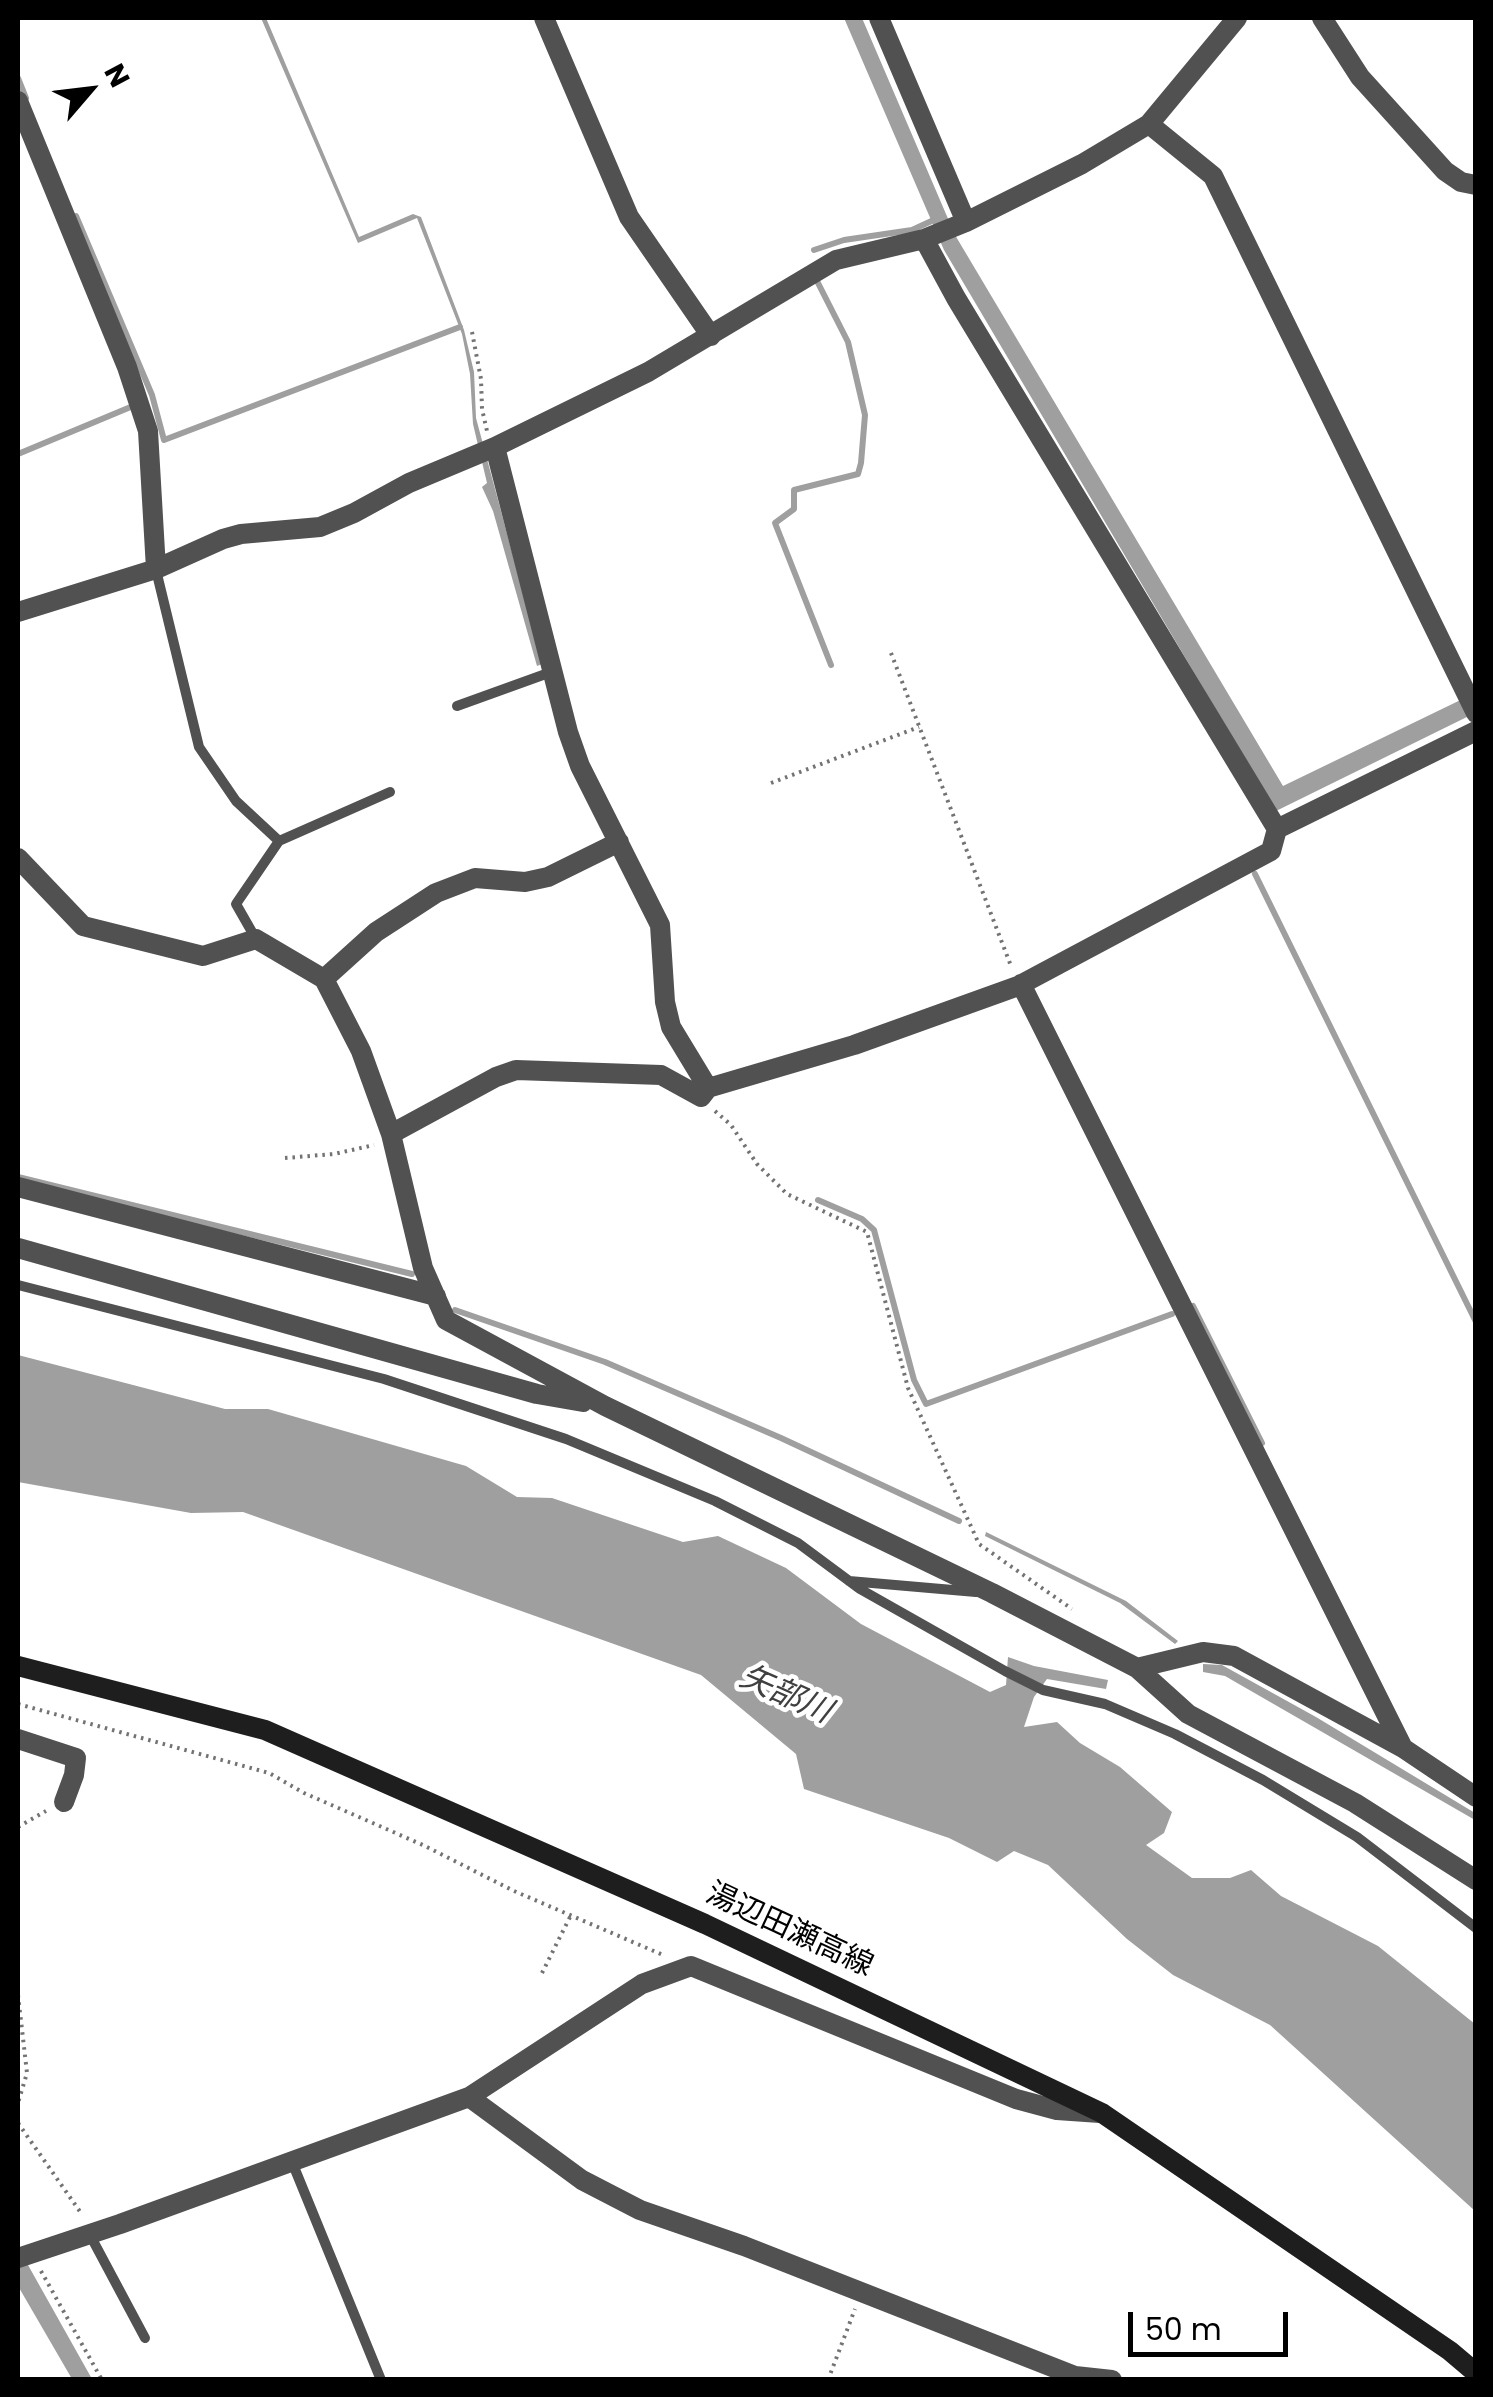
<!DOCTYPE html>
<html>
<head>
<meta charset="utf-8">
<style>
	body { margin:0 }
	#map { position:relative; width:1493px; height:2397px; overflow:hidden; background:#fff; font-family:Poppins,sans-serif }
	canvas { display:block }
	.frame { position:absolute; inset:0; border:20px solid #000; pointer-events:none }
	.north { position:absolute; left:40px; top:40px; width:100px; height:100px; -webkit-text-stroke:8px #fff; paint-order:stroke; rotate:62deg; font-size:28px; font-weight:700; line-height:40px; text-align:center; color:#000 }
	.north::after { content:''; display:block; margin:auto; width:35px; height:45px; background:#000; clip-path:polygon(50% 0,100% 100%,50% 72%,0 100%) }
	.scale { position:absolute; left:1128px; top:2312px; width:160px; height:45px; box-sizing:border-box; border:5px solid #000; border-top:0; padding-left:12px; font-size:30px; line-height:35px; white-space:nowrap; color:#000; -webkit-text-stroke:8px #fff; paint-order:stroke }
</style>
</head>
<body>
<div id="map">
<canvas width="1493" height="2397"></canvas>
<div class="frame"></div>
<div class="north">N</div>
<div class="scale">50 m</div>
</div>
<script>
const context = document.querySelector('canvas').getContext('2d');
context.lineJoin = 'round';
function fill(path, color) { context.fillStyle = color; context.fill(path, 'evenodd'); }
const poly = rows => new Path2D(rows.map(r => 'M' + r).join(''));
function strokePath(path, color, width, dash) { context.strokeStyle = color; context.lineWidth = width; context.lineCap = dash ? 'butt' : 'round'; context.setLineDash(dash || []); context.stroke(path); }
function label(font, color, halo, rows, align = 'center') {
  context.font = font + ' Poppins,"Noto Sans JP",sans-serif'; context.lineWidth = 9; context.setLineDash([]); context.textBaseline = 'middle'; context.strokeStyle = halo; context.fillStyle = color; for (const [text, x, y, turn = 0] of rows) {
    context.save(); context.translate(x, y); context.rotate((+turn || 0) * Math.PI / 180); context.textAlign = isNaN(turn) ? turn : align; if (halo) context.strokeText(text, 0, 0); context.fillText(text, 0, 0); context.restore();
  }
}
fill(poly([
	[261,18,266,18,359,237,413,214,421,217,464,330,474,372,476,418,542,664,537,666,493,511,482,487,487,483,473,424,470,374,462,334,417,218,358,243],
	[844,18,862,18,955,235,1283,786,1475,693,1475,713,1276,811,944,250],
	[18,1355,225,1409,268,1409,466,1466,517,1497,552,1498,683,1542,718,1536,786,1568,861,1624,990,1692,1006,1685,1008,1657,1034,1666,1108,1680,1106,1689,1047,1679,1034,1697,1024,1727,1057,1722,1080,1743,1120,1767,1172,1812,1164,1833,1146,1845,1192,1878,1230,1878,1251,1870,1281,1896,1378,1946,1475,2024,1475,2211,1270,2025,1173,1975,1127,1939,1048,1865,1014,1851,997,1862,949,1838,804,1789,796,1754,701,1675,243,1512,191,1513,18,1482],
	[986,1532,1126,1601,1178,1641,1175,1644,1120,1603,985,1536],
	[1203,1664,1222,1665,1316,1717,1475,1813,1475,1820,1225,1676,1203,1672],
	[18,2250,28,2265,92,2379,72,2379,18,2286]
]), '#9f9f9f');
strokePath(poly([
	[18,78,26,98],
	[76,216,152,395,164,440,460,327],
	[814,250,844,240,912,230,938,218],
	[817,281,848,342,865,415,861,463,858,474,794,490,794,509,775,523,831,665],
	[18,454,133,406],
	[1255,874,1476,1322],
	[18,1177,412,1274],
	[818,1200,862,1219,874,1230,914,1380,926,1404,1172,1314],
	[1193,1306,1262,1443],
	[455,1310,605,1362,781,1438,959,1521]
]), '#9f9f9f', 6);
strokePath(poly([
	[472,332,481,379,482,409,487,431],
	[891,653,1011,966],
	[771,783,919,727],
	[715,1111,731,1125,757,1164,787,1194,867,1232,908,1388,979,1544,1072,1609],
	[285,1158,334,1154,374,1145],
	[18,1704,269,1773,304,1793,423,1845,514,1891,663,1955],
	[18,1827,46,1811],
	[542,1973,571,1915],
	[18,1995,27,2073,18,2103],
	[18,2123,81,2213],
	[41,2271,102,2380],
	[828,2380,855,2309]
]), '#737373', 4, [2.5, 5]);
strokePath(poly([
	[156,570,199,747,236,801,279,841,236,904,256,939],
	[457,706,554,671],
	[279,841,390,792],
	[18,1285,384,1379,566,1439,715,1501,798,1543,860,1589,1005,1671,1043,1690,1105,1704,1175,1734,1263,1780,1357,1837,1476,1928],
	[849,1581,976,1592],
	[292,2162,381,2380],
	[90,2235,145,2338]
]), '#515151', 10);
strokePath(poly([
	[544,18,629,217,711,336],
	[879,18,966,222],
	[1322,18,1360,77,1445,171,1461,182,1476,185],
	[18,101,127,367,148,431,156,569],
	[1149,124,1213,176,1476,713],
	[924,239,956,298,1277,829],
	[495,447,568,732,580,766,660,925,665,1002,671,1027,708,1088],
	[18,612,156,569,223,539,241,534,320,527,354,513,409,483,495,447,648,372,836,260,924,239,966,222,1082,164,1149,124,1237,18],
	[18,858,83,926,203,956,256,939,324,979,361,1051,391,1134,423,1268,446,1320,605,1406,992,1593,1137,1668,1188,1714,1355,1803,1476,1880],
	[324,979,376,932,436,893,475,878,525,882,548,877,619,842],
	[1021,984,1403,1748],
	[391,1134,496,1077,516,1070,661,1075,701,1097,708,1088,854,1045,1018,986,1271,851,1277,829,1476,731],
	[18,1187,436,1296],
	[18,1248,537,1394,583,1402],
	[1137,1668,1203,1652,1234,1656,1403,1748,1476,1797],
	[18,1739,76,1758,74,1775,64,1802],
	[469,2097,582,2180,640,2210,744,2246,1075,2376,1112,2380],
	[18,2258,120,2224,469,2097,642,1984,691,1966,1016,2099,1057,2110,1100,2113]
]), '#515151', 20);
strokePath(poly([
	[18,1666,265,1730,705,1924,1102,2113,1450,2351,1476,2373]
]), '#1e1e1e', 20);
label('30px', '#000', '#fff', [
	["湯辺田瀬高線",789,1931,25]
]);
label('italic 32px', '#404040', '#fff', [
	["矢部川",785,1696,24]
]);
</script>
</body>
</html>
